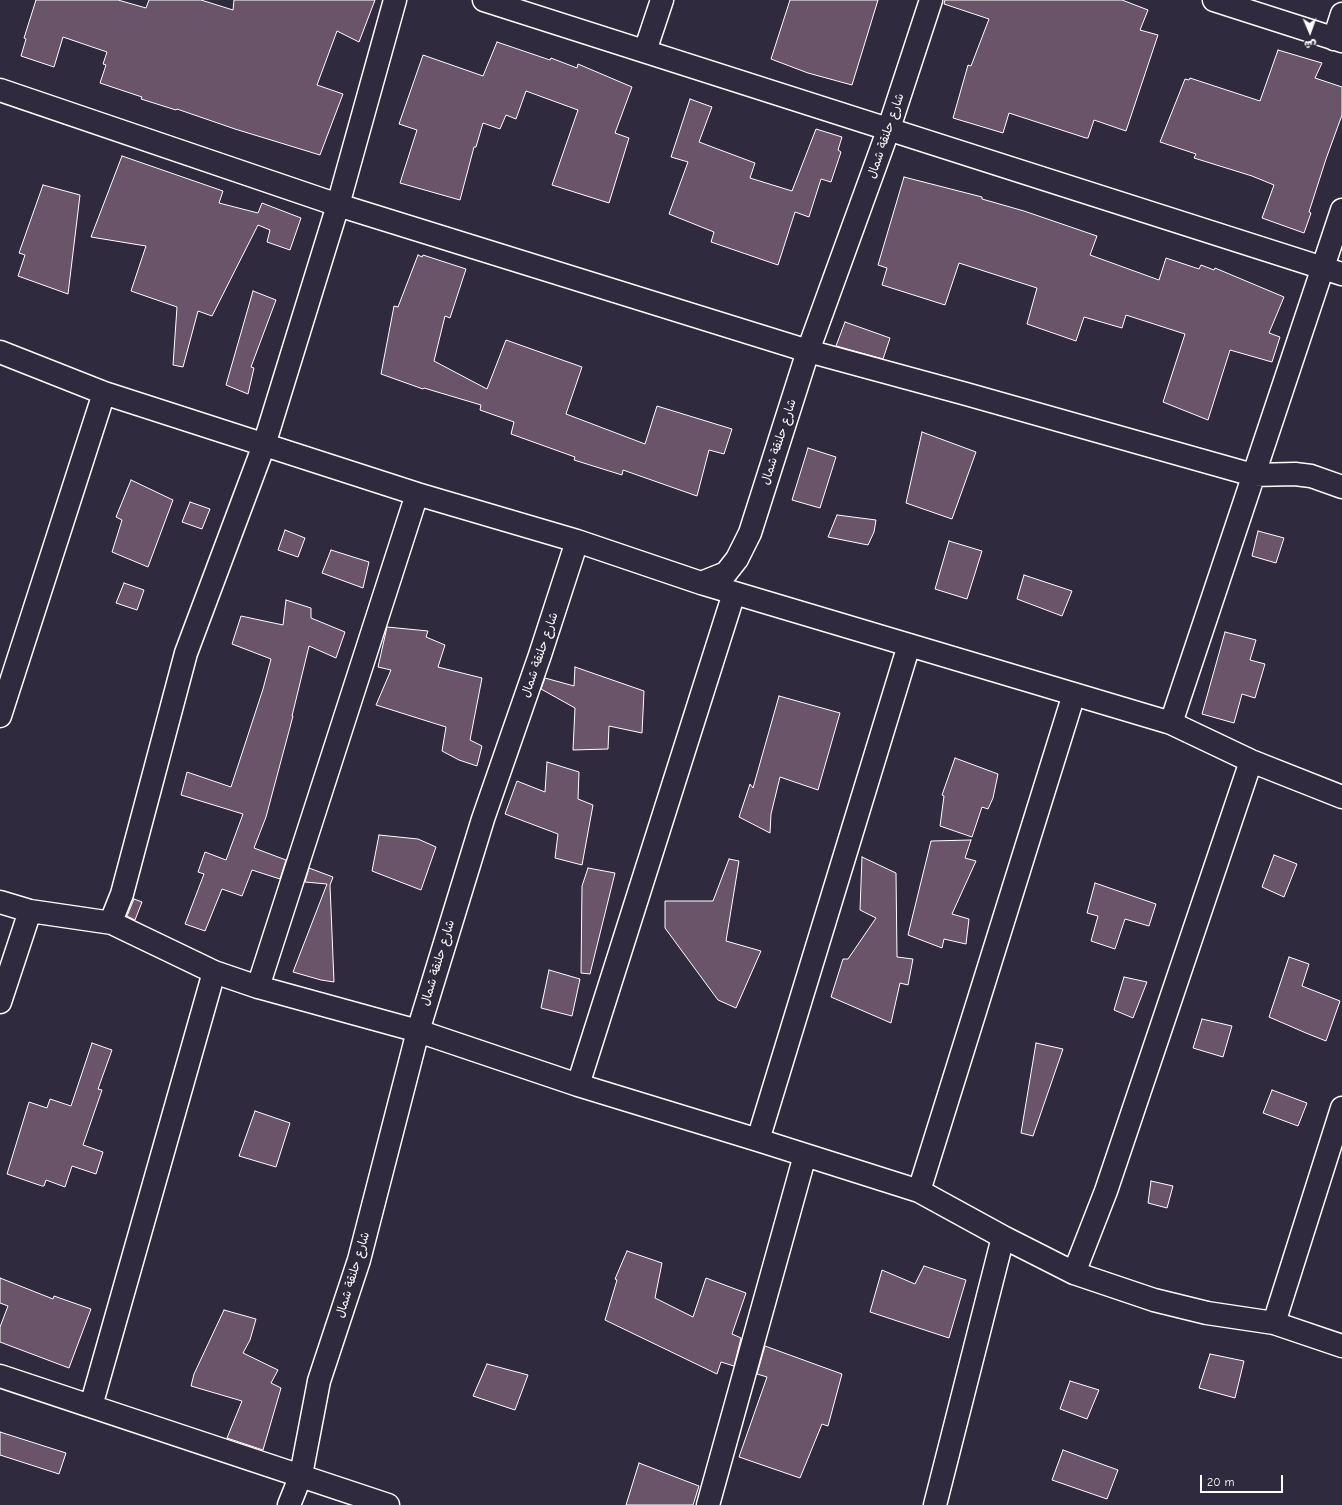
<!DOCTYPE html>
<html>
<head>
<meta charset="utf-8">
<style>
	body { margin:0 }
	#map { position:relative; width:1342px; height:1505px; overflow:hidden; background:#2f2a3d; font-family:"Comic Neue","Playpen Sans Arabic",sans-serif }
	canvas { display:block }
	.north { position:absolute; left:1290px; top:12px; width:40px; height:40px; -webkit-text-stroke:3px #2f2a3d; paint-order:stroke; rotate:178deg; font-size:11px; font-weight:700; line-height:16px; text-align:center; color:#fff }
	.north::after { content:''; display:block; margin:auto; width:14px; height:18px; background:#fff; clip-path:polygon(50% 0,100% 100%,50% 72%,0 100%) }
	.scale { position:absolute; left:1200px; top:1475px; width:83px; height:18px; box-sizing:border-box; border:2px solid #fff; border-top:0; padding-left:5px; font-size:12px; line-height:14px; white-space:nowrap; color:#fff; -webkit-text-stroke:3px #2f2a3d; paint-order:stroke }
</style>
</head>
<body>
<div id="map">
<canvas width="1342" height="1505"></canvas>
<div class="north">ش</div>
<div class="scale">20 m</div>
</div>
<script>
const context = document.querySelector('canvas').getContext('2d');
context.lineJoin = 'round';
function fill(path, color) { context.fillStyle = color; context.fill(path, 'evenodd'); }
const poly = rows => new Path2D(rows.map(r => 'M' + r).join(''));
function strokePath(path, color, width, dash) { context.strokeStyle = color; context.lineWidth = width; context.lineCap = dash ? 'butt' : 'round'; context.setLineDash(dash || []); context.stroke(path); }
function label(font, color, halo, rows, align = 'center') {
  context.font = font + ' "Comic Neue","Playpen Sans Arabic",sans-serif'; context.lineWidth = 3; context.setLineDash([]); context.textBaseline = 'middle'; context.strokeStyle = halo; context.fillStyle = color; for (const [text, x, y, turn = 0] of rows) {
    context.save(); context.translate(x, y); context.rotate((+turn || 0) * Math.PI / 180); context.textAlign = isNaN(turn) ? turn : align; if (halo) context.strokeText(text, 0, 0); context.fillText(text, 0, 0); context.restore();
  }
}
const building = poly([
	[36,0,118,0,146,8,149,0,201,0,233,10,234,0,375,0,359,42,337,31,317,85,343,94,320,155,235,129,177,109,176,110,141,99,142,97,100,83,106,65,103,64,107,52,63,37,54,67,21,56,26,39,24,38,36,0],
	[790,0,878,0,852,85,808,73,771,59,790,0],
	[945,0,1122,0,1148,10,1140,30,1158,35,1126,131,1094,120,1088,138,1086,138,1009,113,1003,133,953,118,968,65,971,66,989,19,944,4,945,0],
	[497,42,550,60,551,58,577,68,578,64,632,87,615,133,629,138,609,203,552,185,578,110,526,91,516,119,506,115,500,129,483,123,476,147,474,147,460,200,400,183,417,130,399,124,423,55,483,76,497,42],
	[1278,50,1322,63,1315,78,1342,87,1342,115,1326,159,1309,212,1311,213,1304,233,1262,218,1274,185,1252,176,1194,158,1196,154,1160,142,1185,79,1189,80,1190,78,1260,101,1278,50],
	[690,99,712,107,699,142,755,163,750,178,792,191,816,129,842,137,838,150,841,152,831,182,821,179,809,217,795,212,778,265,711,242,714,232,669,214,688,162,671,157,690,99],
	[122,156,223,191,219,203,258,213,262,203,301,218,290,250,267,242,270,230,258,225,212,316,198,311,183,367,173,365,177,307,131,291,146,246,91,237,122,156],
	[904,177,982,197,982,199,1024,211,1097,236,1090,255,1159,280,1166,258,1199,269,1201,265,1214,270,1215,268,1284,297,1269,333,1280,337,1272,362,1230,350,1208,420,1163,402,1185,334,1126,315,1122,328,1084,317,1076,341,1027,324,1037,288,959,263,945,305,882,285,887,268,878,265,904,177],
	[43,185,80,195,68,294,18,276,25,255,19,253,43,185],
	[418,255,422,257,423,255,466,269,450,318,445,316,434,361,487,389,506,340,582,367,566,414,645,444,657,406,732,429,724,454,709,450,697,496,623,470,622,475,574,460,575,457,511,434,514,422,480,410,481,405,424,388,423,389,381,374,394,306,398,307,418,255],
	[253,291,276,300,251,367,254,368,248,394,226,385,253,291],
	[845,322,890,338,883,359,836,346,845,322],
	[922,432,976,452,952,519,906,503,922,432],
	[808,448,836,457,820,508,792,500,808,448],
	[131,480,173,500,148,567,112,552,122,520,116,517,131,480],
	[190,502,210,509,202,529,182,522,190,502],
	[837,515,876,520,874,532,868,545,828,537,837,515],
	[285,530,305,538,298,557,278,550,285,530],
	[1258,531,1284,538,1276,563,1252,556,1258,531],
	[949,541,982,551,967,599,935,589,949,541],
	[331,550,369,562,363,588,322,573,331,550],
	[1024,575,1072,591,1062,616,1017,599,1024,575],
	[124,583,144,590,137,610,116,603,124,583],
	[286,600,311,608,311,618,345,632,336,658,309,646,292,716,293,716,266,817,254,848,286,860,280,879,252,870,242,896,222,889,205,931,185,924,204,874,198,872,205,852,226,860,243,814,181,795,187,772,231,787,263,689,271,659,232,644,241,616,283,625,286,600],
	[387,627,428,631,426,637,445,645,438,667,482,678,470,740,482,746,477,766,459,760,442,751,446,727,376,705,391,670,378,667,387,627],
	[1225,632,1256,640,1250,660,1265,664,1255,698,1242,694,1234,723,1202,714,1225,632],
	[575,667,644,691,642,733,609,726,608,749,573,750,575,708,541,689,545,678,574,686,575,667],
	[779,696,840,713,818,790,780,777,771,814,770,833,739,817,750,784,753,788,779,696],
	[955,758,998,774,993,798,988,809,982,807,972,837,940,826,944,796,942,795,955,758],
	[547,762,579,772,578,799,593,805,582,865,555,858,558,834,505,814,517,781,545,792,547,762],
	[379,835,418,839,436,847,421,890,372,871,379,835],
	[971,840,965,858,976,861,952,914,969,919,966,944,944,939,942,948,908,935,931,841,971,840],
	[1274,855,1297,864,1284,897,1262,887,1274,855],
	[862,857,896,873,897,957,913,959,908,985,900,983,891,1023,831,997,843,959,848,959,876,918,860,910,862,857],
	[729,859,739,861,726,941,761,951,736,1008,718,1000,665,928,665,901,713,901,729,859],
	[309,868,333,877,330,885,334,982,321,980,293,972,327,884,305,882,309,868],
	[588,868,615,873,590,974,581,973,582,886,588,868],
	[1095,883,1156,904,1149,926,1125,919,1115,949,1091,941,1098,916,1087,913,1095,883],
	[134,899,142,902,135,920,127,916,134,899],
	[1289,957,1309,964,1302,986,1340,1001,1326,1041,1306,1033,1269,1017,1289,957],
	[549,970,580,979,572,1016,541,1008,549,970],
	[1124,977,1147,982,1133,1018,1114,1010,1124,977],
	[1202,1019,1232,1026,1223,1057,1193,1048,1202,1019],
	[92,1043,112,1050,98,1089,102,1090,83,1145,103,1152,96,1174,72,1166,65,1187,46,1180,44,1186,42,1186,7,1174,29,1102,47,1108,50,1099,71,1106,92,1043],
	[1036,1043,1063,1049,1033,1136,1021,1133,1036,1043],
	[1272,1090,1307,1103,1298,1126,1263,1113,1272,1090],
	[255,1111,290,1123,276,1167,239,1156,255,1111],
	[1151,1181,1173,1186,1167,1208,1148,1203,1151,1181],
	[627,1251,662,1263,655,1298,693,1317,706,1278,746,1293,732,1334,741,1338,734,1366,721,1362,717,1374,605,1320,617,1280,615,1279,627,1251],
	[924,1266,966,1280,949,1338,870,1312,882,1270,915,1284,924,1266],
	[0,1278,53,1299,54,1296,91,1309,69,1368,0,1342,0,1327,8,1306,0,1303,0,1278],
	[224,1310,256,1319,250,1340,243,1353,278,1370,271,1383,281,1388,263,1450,227,1438,242,1401,191,1386,194,1374,224,1310],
	[765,1346,842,1374,828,1426,822,1424,800,1478,739,1457,767,1377,757,1374,765,1346],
	[1210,1354,1244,1361,1235,1398,1199,1388,1210,1354],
	[487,1364,528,1375,515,1410,473,1396,487,1364],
	[1070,1381,1099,1390,1087,1419,1060,1409,1070,1381],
	[0,1432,66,1453,59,1474,0,1455,0,1432],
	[1063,1450,1118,1470,1107,1499,1052,1480,1063,1450],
	[639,1463,699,1486,693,1505,626,1505,639,1463]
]);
fill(building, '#695469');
strokePath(building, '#fff', 1);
const street = poly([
	[484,0,1342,274],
	[1214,0,1342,41],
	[1334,39,1342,14],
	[645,51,662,0],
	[0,90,338,205,808,351,966,394,1253,475,1295,474,1311,476,1342,487],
	[0,352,104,393,417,494,577,541],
	[701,583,1171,723,1251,761,1342,797],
	[0,716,104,393],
	[1171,723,1342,210],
	[0,902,30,911,112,923,214,972,258,987,418,1031,578,1085,758,1140,919,1191,1003,1237,1074,1273,1154,1300,1207,1313,1274,1323,1342,1346],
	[112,923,114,914,122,894,186,653,264,445,338,205,395,0],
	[258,987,417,494],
	[0,1002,30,911],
	[578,1085,734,593],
	[758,1140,909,645],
	[919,1191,1074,694],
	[1074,1273,1106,1191,1251,761],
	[1274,1323,1342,1108],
	[0,1376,388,1505],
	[91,1406,214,972],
	[289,1505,301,1475,319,1381,359,1260,418,1031,483,819,540,655,577,541,701,583,726,573,737,559,750,533,808,351,889,128,931,0],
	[708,1505,805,1155],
	[935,1505,1003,1237]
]);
strokePath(street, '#fff', 25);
strokePath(street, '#2f2a3d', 22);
label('12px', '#fff', '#2f2a3d', [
	["شارع حلنقة شمال",886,136,-71],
	["شارع حلنقة شمال",779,442,-72],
	["شارع حلنقة شمال",540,655,-71],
	["شارع حلنقة شمال",438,963,-73],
	["شارع حلنقة شمال",353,1275,-73]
]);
</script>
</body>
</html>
